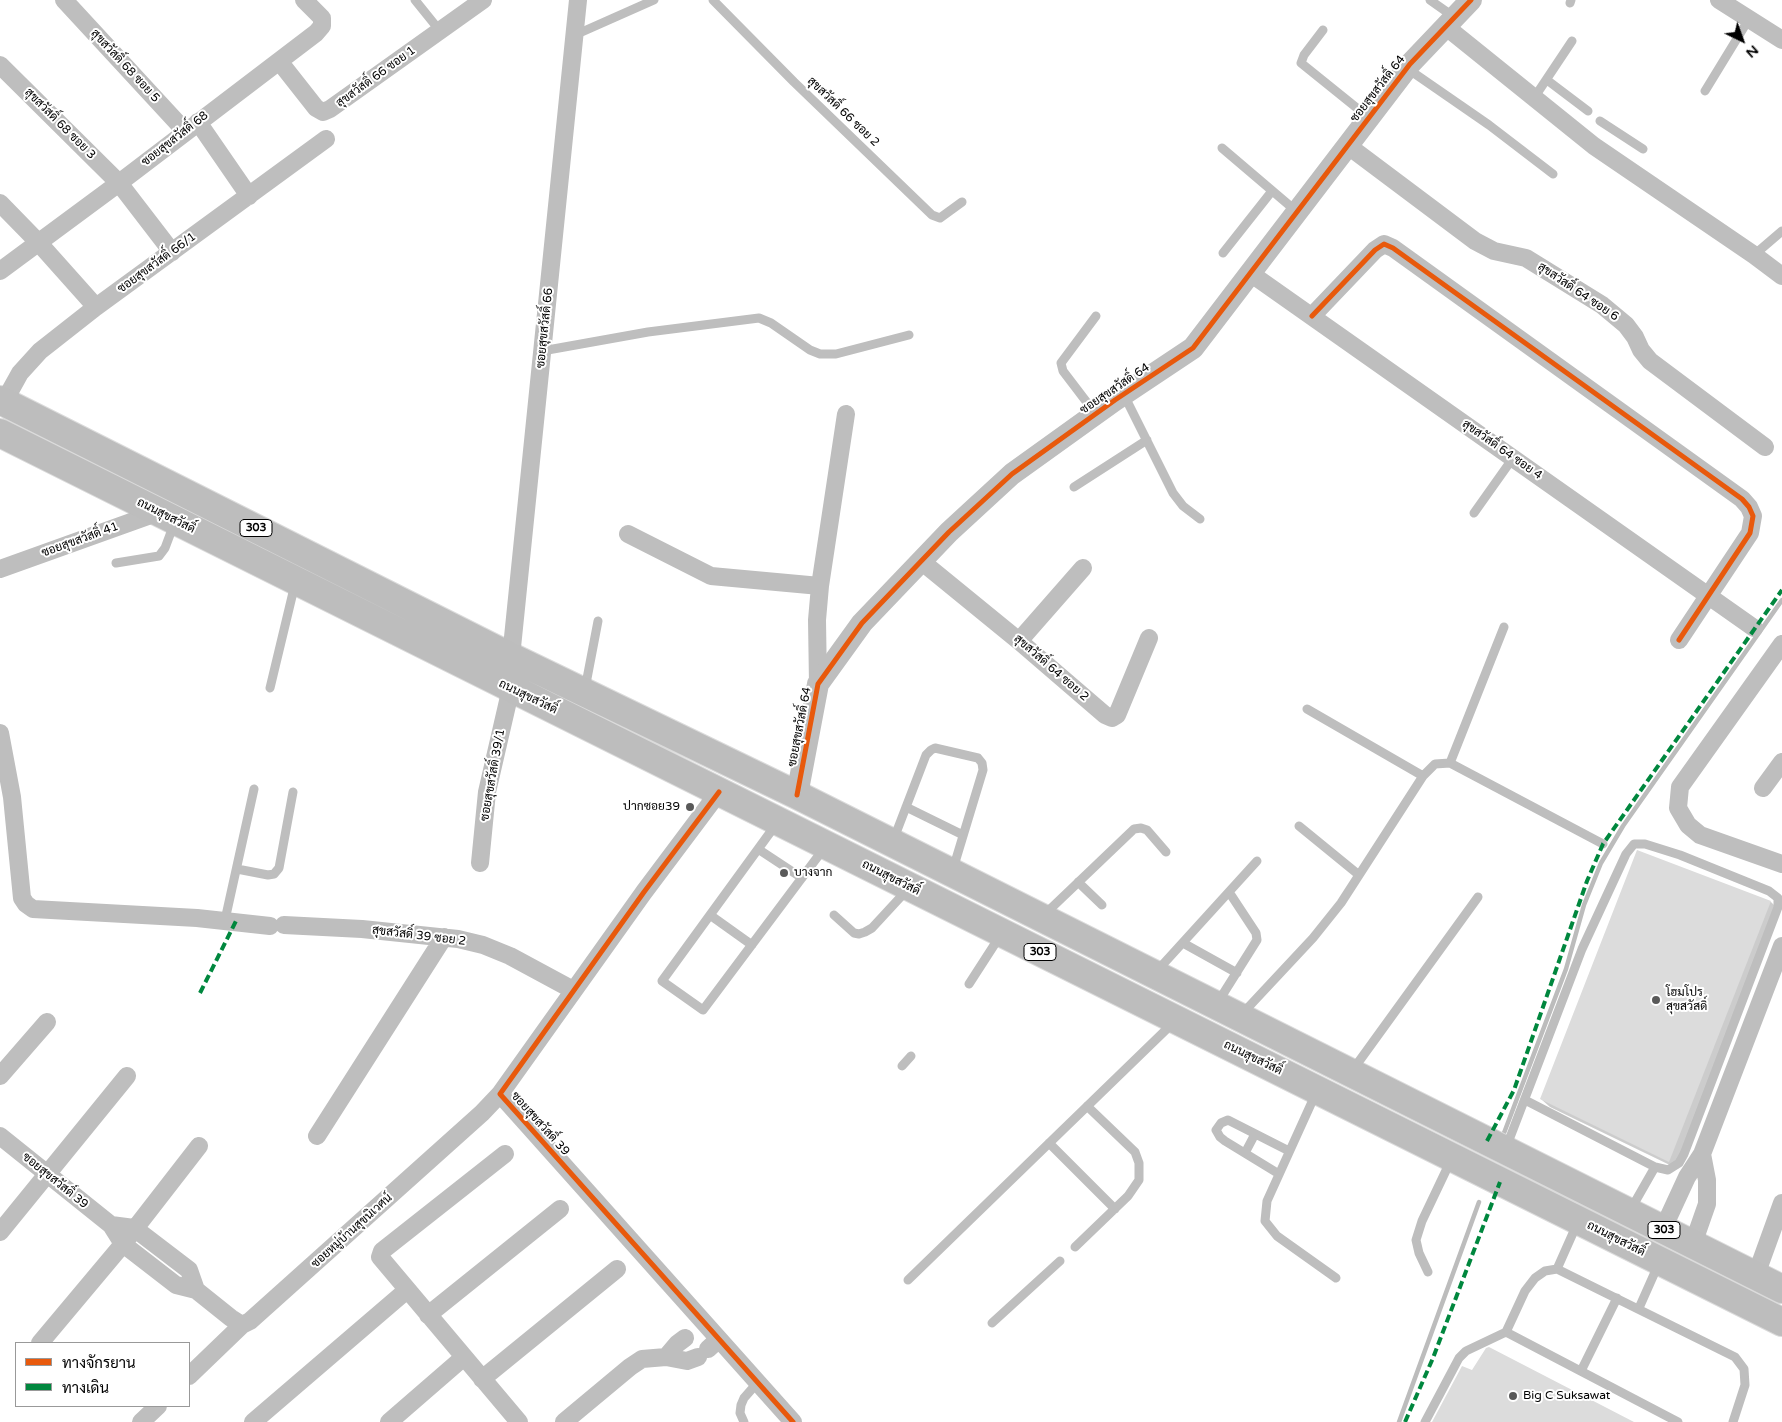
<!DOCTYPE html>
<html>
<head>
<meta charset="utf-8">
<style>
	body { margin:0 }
	#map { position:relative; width:1782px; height:1422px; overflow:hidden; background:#fff; font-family:"Varela Round",Sarabun,sans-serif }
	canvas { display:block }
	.legend { position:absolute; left:15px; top:1342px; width:175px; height:65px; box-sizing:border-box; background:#fff; border:1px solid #999; margin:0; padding:6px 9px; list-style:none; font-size:15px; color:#000 }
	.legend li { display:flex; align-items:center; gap:10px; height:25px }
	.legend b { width:25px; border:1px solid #999 }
	.north { position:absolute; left:1717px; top:15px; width:50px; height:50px; -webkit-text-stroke:4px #fff; paint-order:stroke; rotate:138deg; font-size:14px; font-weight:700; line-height:20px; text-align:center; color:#000 }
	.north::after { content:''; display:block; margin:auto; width:18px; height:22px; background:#000; clip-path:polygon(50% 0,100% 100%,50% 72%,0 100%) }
</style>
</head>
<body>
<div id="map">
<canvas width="1782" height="1422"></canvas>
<ul class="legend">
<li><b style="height:6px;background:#e8590c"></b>ทางจักรยาน</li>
<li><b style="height:6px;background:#00873e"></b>ทางเดิน</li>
</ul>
<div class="north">N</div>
</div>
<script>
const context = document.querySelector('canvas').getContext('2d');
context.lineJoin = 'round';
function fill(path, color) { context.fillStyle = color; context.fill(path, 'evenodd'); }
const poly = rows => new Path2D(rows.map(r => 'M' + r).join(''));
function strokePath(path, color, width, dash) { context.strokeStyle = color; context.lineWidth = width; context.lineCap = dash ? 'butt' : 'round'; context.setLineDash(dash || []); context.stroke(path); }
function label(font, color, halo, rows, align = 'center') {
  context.font = font + ' "Varela Round",Sarabun,sans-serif'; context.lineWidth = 4; context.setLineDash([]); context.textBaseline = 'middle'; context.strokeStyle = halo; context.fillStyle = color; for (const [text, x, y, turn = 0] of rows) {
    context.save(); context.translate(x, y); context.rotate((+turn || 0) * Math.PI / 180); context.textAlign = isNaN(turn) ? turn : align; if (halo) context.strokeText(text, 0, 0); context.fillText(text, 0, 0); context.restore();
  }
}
fill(poly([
	[1638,852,1771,902,1779,910,1678,1169,1550,1107,1541,1099]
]), '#0003');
strokePath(poly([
	[1504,1133,1566,969,1584,905,1601,863,1623,826,1782,600],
	[1399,1422,1479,1202]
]), '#bcbcbc', 4.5);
fill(poly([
	[1637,850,1771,901,1669,1162,1540,1099],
	[1489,1347,1634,1422,1432,1422,1462,1366,1472,1370,1486,1348]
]), '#dcdcdc');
const primary = poly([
	[0,400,511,657,797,795,1782,1289],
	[0,433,1782,1322]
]);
strokePath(primary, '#dbdbdb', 30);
strokePath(poly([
	[415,0,440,31],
	[713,0,794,82,932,215,940,218,962,202],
	[1430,0,1454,17],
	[1570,3,1571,0],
	[1323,30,1304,55,1301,63,1368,117],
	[575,35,654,0],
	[1408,69,1489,125,1553,174],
	[1547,80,1588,111],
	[1705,91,1749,19],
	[1534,98,1572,41],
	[1600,121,1643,149],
	[1222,148,1296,211],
	[1223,253,1272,191],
	[1754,255,1782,231],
	[542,351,648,332,759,318,771,323,810,350,820,354,836,354,909,335],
	[1124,395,1173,493,1183,506,1200,519],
	[1095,413,1063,371,1061,363,1096,316],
	[1074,487,1147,440],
	[1474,513,1513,458],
	[116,563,159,556,165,548,174,524],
	[270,688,295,584],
	[585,689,598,621],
	[1307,709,1423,776,1435,764,1450,763,1603,844],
	[1450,763,1504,627],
	[906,807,963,835],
	[1299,826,1359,875],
	[893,841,926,755,931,750,935,748,978,758,982,763,983,770,953,869],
	[758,849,802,878],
	[237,869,268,875,274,874,279,868,293,792],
	[1078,882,1102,905],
	[710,915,662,981,703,1010,825,847],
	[834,915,854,933,859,934,865,932,872,928,908,889],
	[1044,915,1134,829,1141,828,1147,830,1166,852],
	[225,920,254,789],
	[1183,943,1237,973],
	[752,945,710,915,777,823],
	[1156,972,1257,861],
	[969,984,1000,936],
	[1218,1002,1257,940,1256,933,1229,892],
	[1242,1014,1313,938,1341,903,1423,776],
	[902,1066,911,1056],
	[1352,1071,1478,897],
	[1316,1093,1267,1201,1265,1221,1277,1236,1336,1278],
	[1525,1100,1655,1167],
	[1049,1143,1115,1209],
	[1506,1148,1582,949,1626,854,1634,844,1645,844,1680,855,1769,891,1778,898,1778,907,1684,1154,1679,1163,1668,1170,1655,1167,1631,1209],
	[1245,1153,1255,1134],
	[1279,1174,1225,1141,1220,1137,1216,1130,1221,1123,1228,1120,1289,1151],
	[1075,1247,1128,1196,1139,1180,1139,1163,1135,1152,1087,1106],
	[1557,1269,1577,1224],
	[1428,1272,1419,1253,1416,1240,1422,1221,1451,1160],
	[908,1280,1174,1022],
	[1639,1308,1659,1263],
	[992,1323,1060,1261],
	[1506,1332,1678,1422],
	[1581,1371,1617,1298],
	[744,1422,740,1413,741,1405,744,1398,758,1382],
	[1425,1422,1459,1358,1466,1351,1506,1332,1525,1291,1535,1278,1545,1271,1557,1269,1735,1357,1744,1369,1745,1385,1733,1422]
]), '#bebebe', 9);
strokePath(poly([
	[64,0,185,131],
	[1719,0,1782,40],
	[1445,26,1594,146,1754,255,1782,276],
	[279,61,316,108,323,112,330,109,483,0],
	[0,65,119,183,172,252],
	[198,122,249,196],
	[1347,145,1475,241,1494,251,1526,258,1602,305,1626,325,1635,337,1641,350,1650,361,1765,447],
	[0,203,38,242,96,307],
	[0,271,119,183,316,33,322,26,322,18,304,0],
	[1250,273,1754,628],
	[1312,316,1375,250,1384,244,1393,248,1742,499,1749,507,1753,516,1750,533,1679,640],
	[4,402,20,373,40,351,96,307,326,139],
	[628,534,711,576,820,586,817,620,818,684],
	[921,561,1019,641,1105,715,1112,718,1117,715,1149,638],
	[0,569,159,512],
	[820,586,846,414],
	[1019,641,1083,568],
	[1782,644,1680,787,1678,808,1688,825,1700,835,1782,864],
	[508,666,511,657,578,0],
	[0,733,12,797,22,898,26,904,33,909,197,918,270,926],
	[1763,788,1782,762],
	[719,792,644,892,500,1094,793,1422],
	[480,863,487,792,511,688],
	[284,925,362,929,458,939,483,945,510,956,573,990],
	[0,1076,47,1022],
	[0,1136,111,1225],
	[317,1136,444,937],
	[505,1154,382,1251,380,1257,519,1422],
	[111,1225,134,1228,189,1270,196,1290,176,1285,123,1244,111,1225],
	[1663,1229,1687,1177,1702,1154,1782,946],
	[0,1232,127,1076],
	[1693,1244,1707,1204,1707,1180,1702,1154],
	[1756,1275,1782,1203],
	[196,1290,231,1318,242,1325,250,1321,482,1113,500,1094],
	[428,1315,560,1209],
	[685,1338,677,1344,666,1357,687,1361,698,1357],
	[40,1343,123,1244,199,1146],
	[708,1349,719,1339],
	[189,1376,242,1325],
	[482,1379,617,1269],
	[141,1422,158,1406],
	[253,1422,407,1290],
	[389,1422,464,1357],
	[564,1422,630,1367,642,1359,666,1357]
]), '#bebebe', 18);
strokePath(poly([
	[797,795,818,684,862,623,949,532,1012,474,1115,400,1193,348,1410,64,1471,0]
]), '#bebebe', 22);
strokePath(primary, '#bdbdbd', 28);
strokePath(poly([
	[200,993,236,921],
	[1487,1141,1514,1090,1587,881,1603,844,1782,590],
	[1405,1422,1433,1358,1500,1182]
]), '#00873e', 4, [8, 4]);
strokePath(poly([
	[1312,316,1375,250,1384,244,1393,248,1742,499,1749,507,1753,516,1750,533,1679,640],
	[719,792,644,892,500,1094,793,1422],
	[797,795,818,684,862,623,949,532,1012,474,1115,400,1193,348,1410,64,1471,0]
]), '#e8590c', 5);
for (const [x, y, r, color] of [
	[690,807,5,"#595959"],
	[784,873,5,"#595959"],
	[1656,1000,5,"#595959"],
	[1513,1396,5,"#595959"]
]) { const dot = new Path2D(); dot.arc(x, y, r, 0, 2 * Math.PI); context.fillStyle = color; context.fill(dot); strokePath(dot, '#fff', 2); }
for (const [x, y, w] of [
	[256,528,32],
	[1040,952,32],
	[1664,1230,32]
]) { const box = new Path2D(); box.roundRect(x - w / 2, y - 8.5, w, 17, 4); context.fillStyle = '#fff'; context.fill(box); strokePath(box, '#000', 1); }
label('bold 11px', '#000', null, [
	["303",256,528],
	["303",1040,952],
	["303",1664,1230]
]);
label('12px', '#000', '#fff', [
	["สุขสวัสดิ์ 68 ซอย 5",125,66,47],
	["สุขสวัสดิ์ 66 ซอย 1",376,77,-36],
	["ซอยสุขสวัสดิ์ 64",1378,89,-52],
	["สุขสวัสดิ์ 66 ซอย 2",843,112,44],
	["สุขสวัสดิ์ 68 ซอย 3",60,124,45],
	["ซอยสุขสวัสดิ์ 68",175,139,-38],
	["ซอยสุขสวัสดิ์ 66/1",157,263,-36],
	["สุขสวัสดิ์ 64 ซอย 6",1578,292,34],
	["ซอยสุขสวัสดิ์ 66",545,328,-84],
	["ซอยสุขสวัสดิ์ 64",1115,389,-34],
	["สุขสวัสดิ์ 64 ซอย 4",1502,450,35],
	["ถนนสุขสวัสดิ์",166,516,27],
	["ซอยสุขสวัสดิ์ 41",80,540,-20],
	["สุขสวัสดิ์ 64 ซอย 2",1051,668,41],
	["ถนนสุขสวัสดิ์",528,697,26],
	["ซอยสุขสวัสดิ์ 64",800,727,-79],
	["ซอยสุขสวัสดิ์ 39/1",493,775,-80],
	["ถนนสุขสวัสดิ์",891,878,27],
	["สุขสวัสดิ์ 39 ซอย 2",419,936,7],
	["ถนนสุขสวัสดิ์",1253,1058,26],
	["ซอยสุขสวัสดิ์ 39",540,1124,48],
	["ซอยสุขสวัสดิ์ 39",55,1181,39],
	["ซอยหมู่บ้านสุขนิเวศน์",352,1231,-42],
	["ถนนสุขสวัสดิ์",1616,1239,27]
]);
label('12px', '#000', '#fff', [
	["ปากซอย39",680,807,"right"],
	["บางจาก",794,873],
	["โฮมโปร",1666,993],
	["สุขสวัสดิ์",1666,1007],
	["Big C Suksawat",1523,1396]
], 'left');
</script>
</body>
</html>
